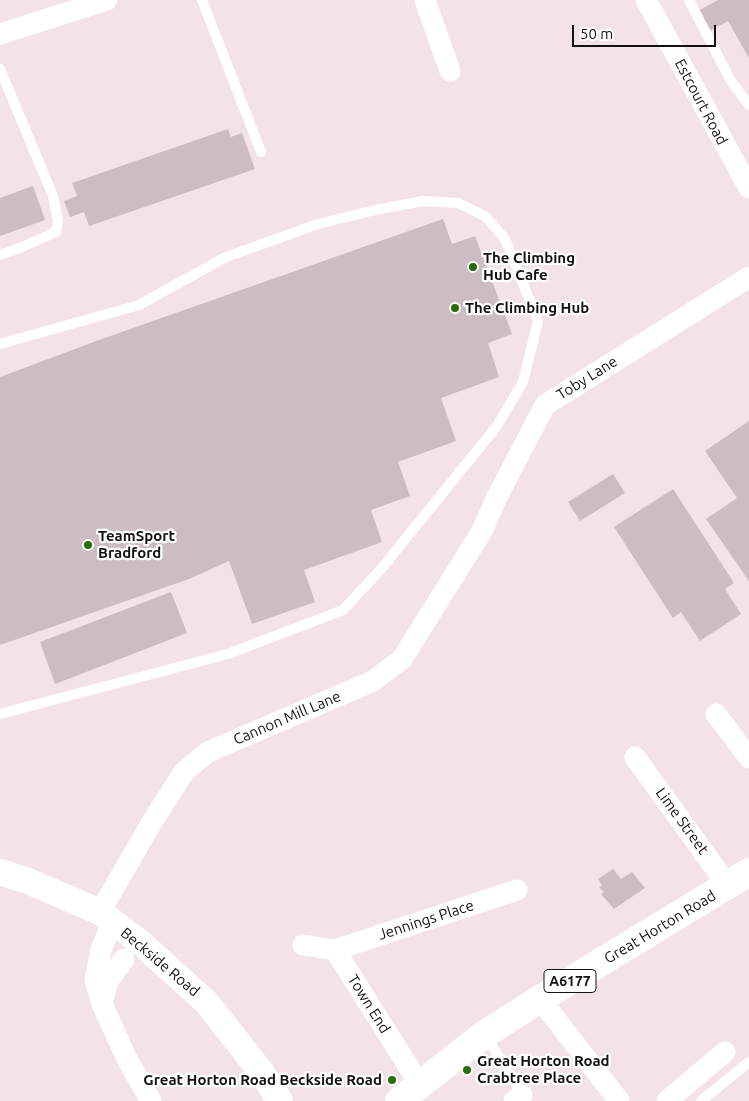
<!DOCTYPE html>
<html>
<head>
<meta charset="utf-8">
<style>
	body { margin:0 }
	#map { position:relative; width:749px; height:1101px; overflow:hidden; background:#f3e2e9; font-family:Ubuntu,sans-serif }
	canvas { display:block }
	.scale { position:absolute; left:572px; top:25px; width:144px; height:22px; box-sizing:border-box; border:2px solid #151012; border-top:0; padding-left:6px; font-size:15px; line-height:18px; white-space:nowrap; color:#151012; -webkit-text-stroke:4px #fff; paint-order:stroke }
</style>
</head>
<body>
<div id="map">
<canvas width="749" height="1101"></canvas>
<div class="scale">50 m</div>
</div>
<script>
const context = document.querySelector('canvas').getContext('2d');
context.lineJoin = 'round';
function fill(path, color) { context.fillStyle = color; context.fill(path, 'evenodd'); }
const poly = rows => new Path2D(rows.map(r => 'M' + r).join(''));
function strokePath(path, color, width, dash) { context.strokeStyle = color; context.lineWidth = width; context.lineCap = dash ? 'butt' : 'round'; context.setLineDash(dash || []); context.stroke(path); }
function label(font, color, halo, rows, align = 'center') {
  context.font = font + ' Ubuntu,sans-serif'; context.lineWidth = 4.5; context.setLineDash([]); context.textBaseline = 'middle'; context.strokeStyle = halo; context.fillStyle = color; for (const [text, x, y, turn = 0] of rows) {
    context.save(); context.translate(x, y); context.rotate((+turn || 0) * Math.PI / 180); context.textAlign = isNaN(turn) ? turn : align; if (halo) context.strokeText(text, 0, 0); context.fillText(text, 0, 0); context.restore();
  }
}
fill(poly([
	[718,0,749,0,749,58,728,21,707,32,696,12],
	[228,129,231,137,242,133,255,169,89,226,84,212,70,217,64,201,77,196,72,183],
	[33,186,45,220,0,236,0,198],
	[443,219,452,244,475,236,512,334,488,343,499,377,441,398,456,441,398,462,410,496,371,510,382,542,304,570,315,602,252,624,229,561,189,579,0,645,0,377,99,340],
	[749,421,749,581,706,519,737,498,705,451],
	[613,474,625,493,580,521,568,502],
	[673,489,734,583,725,589,741,614,700,641,681,612,673,618,614,527],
	[171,592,187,633,55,684,40,642],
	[613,869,621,879,632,872,645,888,614,909,601,894,604,892,599,887,602,885,598,879]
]), '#ccbcc3');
strokePath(poly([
	[202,0,261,152],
	[689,0,731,81,749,105],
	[0,69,53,196,58,221,56,232,22,247,0,255],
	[0,344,139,305,226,257,318,224,375,210,423,201,458,203,485,216,505,239,538,321,523,382,497,426,381,569,343,610,228,654,0,714],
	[485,1034,523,1096],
	[701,1101,749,1062]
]), '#fff', 10);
strokePath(poly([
	[425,0,450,71],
	[646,0,749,188],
	[0,34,107,0],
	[716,714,749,758],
	[635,757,728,886],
	[100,912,152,822,184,772,208,752,373,681,402,659,482,531,496,499,545,405,749,277],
	[112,922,101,950,95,980,102,1004,127,1059,151,1101],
	[303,945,335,950,420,1085],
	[335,950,517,890],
	[540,999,619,1101],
	[102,1002,108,981,124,959],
	[514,1101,522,1095],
	[667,1101,725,1052]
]), '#fff', 21);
strokePath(poly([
	[0,872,28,881,100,912,141,943,207,1003,262,1073,280,1101]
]), '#fff', 26);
strokePath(poly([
	[399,1101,485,1034,540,999,749,872]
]), '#fff', 28);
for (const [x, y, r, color] of [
	[473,267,5,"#286d08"],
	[455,308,5,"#286d08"],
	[88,545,5,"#286d08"],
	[467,1070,5,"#286d08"],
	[392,1080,5,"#286d08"]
]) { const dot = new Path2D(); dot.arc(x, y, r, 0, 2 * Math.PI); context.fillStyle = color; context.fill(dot); strokePath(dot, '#fff', 2); }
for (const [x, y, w] of [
	[570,981,52]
]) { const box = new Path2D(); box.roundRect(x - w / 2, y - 11.5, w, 23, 4); context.fillStyle = '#fff'; context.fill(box); strokePath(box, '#151012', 1); }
label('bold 14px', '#151012', null, [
	["A6177",570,981]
]);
label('15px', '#151012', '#fff', [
	["Estcourt Road",701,102,62],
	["Toby Lane",587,378,-32],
	["Cannon Mill Lane",287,718,-23],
	["Lime Street",682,821,54],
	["Jennings Place",426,920,-18],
	["Great Horton Road",660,927,-31],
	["Beckside Road",160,962,40],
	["Town End",369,1004,58]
]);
label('bold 15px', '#151012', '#fff', [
	["The Climbing",483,258],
	["Hub Cafe",483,275],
	["The Climbing Hub",465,308],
	["TeamSport",98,536],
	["Bradford",98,553],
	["Great Horton Road",477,1061],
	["Crabtree Place",477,1078],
	["Great Horton Road Beckside Road",382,1080,"right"]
], 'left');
</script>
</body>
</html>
